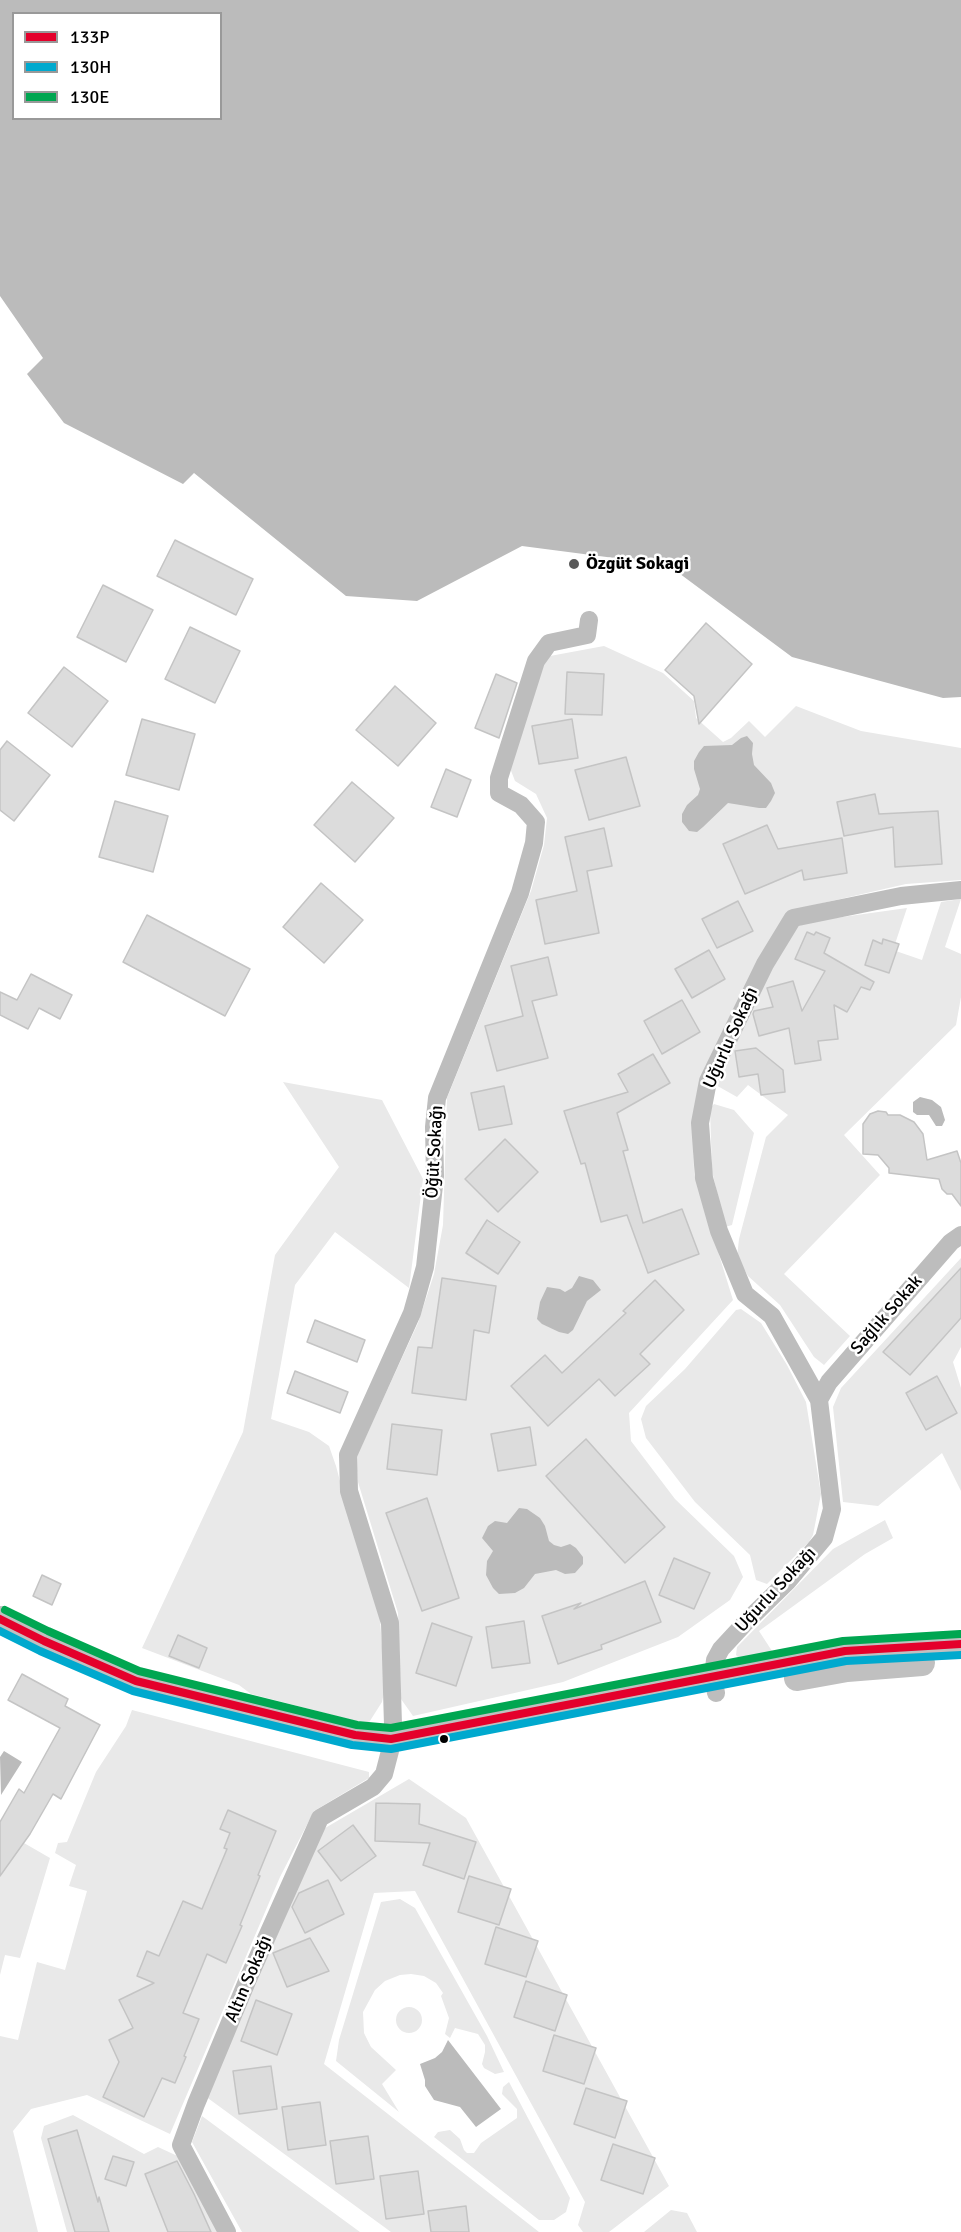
<!DOCTYPE html>
<html>
<head>
<meta charset="utf-8">
<style>
	body { margin:0 }
	#map { position:relative; width:961px; height:2232px; overflow:hidden; background:#fff; font-family:Signika,sans-serif }
	canvas { display:block }
	.legend { position:absolute; left:12px; top:12px; width:210px; height:108px; box-sizing:border-box; background:#fff; border:2px solid #999; margin:0; padding:8px 10px; list-style:none; font-size:18px; color:#000 }
	.legend li { display:flex; align-items:center; gap:12px; height:30px }
	.legend b { width:30px; border:2px solid #999 }
</style>
</head>
<body>
<div id="map">
<canvas width="961" height="2232"></canvas>
<ul class="legend">
<li><b style="height:8px;background:#e4002b"></b>133P</li>
<li><b style="height:8px;background:#00a9ce"></b>130H</li>
<li><b style="height:8px;background:#00a651"></b>130E</li>
</ul>
</div>
<script>
const context = document.querySelector('canvas').getContext('2d');
context.lineJoin = 'round';
function fill(path, color) { context.fillStyle = color; context.fill(path, 'evenodd'); }
const poly = rows => new Path2D(rows.map(r => 'M' + r).join(''));
function strokePath(path, color, width, dash) { context.strokeStyle = color; context.lineWidth = width; context.lineCap = dash ? 'butt' : 'round'; context.setLineDash(dash || []); context.stroke(path); }
function label(font, color, halo, rows, align = 'center') {
  context.font = font + ' Signika,sans-serif'; context.lineWidth = 5; context.setLineDash([]); context.textBaseline = 'middle'; context.strokeStyle = halo; context.fillStyle = color; for (const [text, x, y, turn = 0] of rows) {
    context.save(); context.translate(x, y); context.rotate((+turn || 0) * Math.PI / 180); context.textAlign = isNaN(turn) ? turn : align; if (halo) context.strokeText(text, 0, 0); context.fillText(text, 0, 0); context.restore();
  }
}
fill(poly([
	[604,646,663,673,694,701,696,718,723,742,731,738,749,721,765,737,796,706,861,731,961,748,961,880,906,884,788,911,693,1123,694,1174,733,1300,629,1413,631,1441,675,1499,734,1556,743,1577,730,1600,678,1637,563,1682,413,1716,401,1699,398,1613,358,1482,356,1458,418,1323,434,1274,443,1225,447,1098,531,891,544,845,547,818,536,794,515,781,510,768,542,665,550,656],
	[961,899,945,947,961,954,961,997,956,1025,844,1135,880,1175,784,1274,850,1336,824,1365,814,1357,780,1305,748,1276,737,1257,739,1239,766,1137,788,1115,748,1085,737,1097,714,1084,772,967,799,923,907,908,893,950,922,960,941,902],
	[283,1082,382,1100,423,1179,409,1288,335,1232,295,1285,271,1419,309,1432,329,1446,336,1466,347,1508,380,1620,385,1687,382,1702,368,1724,251,1694,239,1685,142,1648,243,1432,275,1255,339,1167],
	[714,1104,734,1110,754,1133,732,1225,725,1227,712,1171,710,1109],
	[961,1258,961,1347,953,1362,961,1388,961,1491,942,1453,878,1506,843,1502,833,1407,841,1388],
	[741,1309,761,1323,787,1365,806,1402,821,1494,813,1535,809,1542,767,1584,756,1580,750,1555,695,1502,646,1438,641,1419,646,1406,685,1369,736,1310],
	[885,1520,893,1538,865,1554,759,1631,772,1651,742,1661,736,1655,737,1647,833,1549],
	[132,1710,369,1772,369,1778,314,1811,280,1877,170,2134,87,2095,31,2109,13,2131,38,2232,0,2232,0,2036,18,2040,37,1962,65,1970,87,1891,69,1886,76,1865,55,1853,58,1843,67,1842,96,1772,126,1726],
	[409,1779,466,1818,669,2186,609,2232,583,2232,578,2225,585,2202,415,1891,374,1893,324,2064,539,2232,391,2232,205,2096,320,1831],
	[24,1843,50,1858,20,1958,5,1955,0,1975,0,1845,15,1855],
	[400,1899,415,1908,487,2036,504,2072,495,2074,484,2068,482,2064,485,2052,485,2045,478,2034,455,2028,450,2038,445,2034,449,2018,441,1996,443,1993,436,1983,424,1976,411,1974,400,1975,385,1981,375,1990,363,2012,364,2033,371,2047,396,2070,382,2084,399,2112,336,2061,339,2040,381,1902],
	'396 2020a13 13 0 1 1 26 0a13 13 0 1 1-26 0Z',
	[509,2082,570,2198,566,2212,554,2220,539,2220,434,2137,438,2132,450,2130,460,2139,464,2150,467,2153,474,2153,481,2143,517,2118,517,2109,502,2094,503,2087],
	[73,2115,144,2154,158,2147,184,2159,219,2232,67,2232,41,2138,44,2126],
	[202,2116,267,2164,360,2232,242,2232,192,2142],
	[671,2210,687,2213,697,2232,644,2232]
]), '#e9e9e9');
fill(poly([
	[0,0,961,0,961,697,943,698,792,657,668,565,522,546,417,601,346,596,194,473,183,484,64,423,27,374,43,358,0,296],
	[14,14,220,14,220,118,14,118],
	[747,736,753,743,752,754,754,765,771,783,775,793,771,801,766,808,759,808,728,803,703,827,697,832,689,831,682,822,682,814,687,805,698,795,700,789,694,769,694,761,699,752,704,746,732,745,741,738],
	[920,1097,932,1100,941,1107,945,1120,942,1126,936,1126,929,1115,917,1115,913,1112,913,1102],
	[579,1276,593,1280,601,1290,587,1301,573,1330,568,1334,559,1332,542,1324,537,1319,540,1302,547,1287,560,1289,565,1292,572,1288],
	[519,1508,527,1509,540,1518,545,1526,549,1541,554,1545,561,1547,570,1544,576,1548,583,1557,583,1564,575,1573,565,1574,556,1570,535,1574,524,1588,515,1593,499,1594,493,1588,486,1575,487,1561,493,1551,482,1538,488,1526,495,1521,507,1523],
	[4,1751,22,1762,1,1795,0,1757],
	[448,2040,501,2109,476,2127,460,2107,434,2100,425,2086,425,2080,420,2064,435,2058,442,2052]
]), '#bbb');
const building = poly([
	[175,540,253,579,236,615,157,576,175,540],
	[103,585,153,610,126,662,77,637,103,585],
	[706,623,752,664,699,724,694,696,665,670,706,623],
	[190,627,240,651,215,703,165,679,190,627],
	[64,667,108,701,72,747,28,713,64,667],
	[567,672,604,674,602,715,565,714,567,672],
	[496,674,517,683,499,738,475,728,496,674],
	[395,686,436,723,398,766,356,730,395,686],
	[142,719,195,734,179,790,126,775,142,719],
	[572,719,578,758,539,764,532,726,572,719],
	[7,741,50,775,14,821,0,810,0,750,7,741],
	[626,757,640,806,589,820,575,770,626,757],
	[446,769,471,780,457,817,431,807,446,769],
	[352,782,394,818,355,862,314,825,352,782],
	[875,794,879,814,938,811,942,864,895,867,893,827,844,836,837,802,875,794],
	[115,801,168,816,153,872,99,857,115,801],
	[767,825,778,849,842,838,847,873,804,880,802,870,745,894,723,844,767,825],
	[604,828,612,866,587,871,599,933,545,944,536,900,577,891,565,837,604,828],
	[321,883,363,920,324,963,283,927,321,883],
	[738,901,753,931,717,948,702,919,738,901],
	[147,915,250,969,225,1016,123,962,147,915],
	[807,932,814,935,816,932,830,938,824,953,874,982,870,990,861,987,847,1012,834,1005,838,1039,818,1041,821,1060,795,1064,789,1028,759,1036,753,1014,754,1011,773,1007,767,988,793,981,802,1011,825,971,795,959,807,932],
	[883,939,899,944,889,973,865,965,873,940,882,944,883,939],
	[709,950,725,979,692,998,675,969,709,950],
	[548,957,557,995,532,1001,548,1058,497,1071,485,1026,523,1016,511,966,548,957],
	[31,974,72,995,60,1019,39,1008,28,1029,0,1015,0,992,17,1000,31,974],
	[682,1000,700,1032,662,1054,644,1021,682,1000],
	[756,1048,783,1070,785,1092,761,1095,758,1074,739,1077,735,1051,756,1048],
	[653,1054,670,1083,617,1113,628,1150,623,1151,643,1223,682,1209,699,1254,648,1273,627,1215,601,1222,585,1163,581,1164,564,1111,628,1092,618,1074,653,1054],
	[504,1086,512,1124,479,1130,471,1093,504,1086],
	[878,1111,886,1112,888,1115,900,1115,914,1122,923,1134,927,1160,957,1151,961,1163,961,1206,952,1194,947,1194,942,1189,939,1179,889,1173,889,1168,878,1155,863,1154,863,1124,870,1114,878,1111],
	[505,1139,538,1172,498,1212,465,1179,505,1139],
	[487,1220,520,1242,498,1274,466,1253,487,1220],
	[961,1268,961,1318,910,1375,883,1352,961,1268],
	[442,1278,496,1286,489,1333,474,1330,466,1400,412,1393,418,1347,432,1348,442,1278],
	[655,1280,684,1310,640,1354,650,1364,615,1396,599,1379,548,1426,511,1386,545,1355,562,1373,626,1313,623,1311,655,1280],
	[315,1320,365,1340,357,1362,307,1342,315,1320],
	[295,1371,348,1392,340,1413,287,1393,295,1371],
	[937,1376,957,1413,926,1430,906,1393,937,1376],
	[392,1424,442,1430,437,1475,387,1469,392,1424],
	[530,1427,536,1465,498,1471,491,1434,530,1427],
	[586,1439,665,1527,625,1563,546,1476,586,1439],
	[427,1498,459,1598,422,1611,386,1513,427,1498],
	[674,1558,710,1573,694,1609,659,1595,674,1558],
	[42,1575,61,1584,52,1605,33,1596,42,1575],
	[645,1581,661,1622,601,1645,602,1649,558,1664,542,1616,581,1603,574,1609,645,1581],
	[524,1621,530,1663,492,1668,486,1627,524,1621],
	[432,1623,472,1637,456,1686,416,1673,432,1623],
	[178,1635,207,1648,199,1668,169,1656,178,1635],
	[22,1674,68,1699,65,1706,100,1725,61,1799,53,1794,30,1834,0,1876,0,1822,19,1789,24,1793,60,1728,8,1700,22,1674],
	[376,1803,420,1804,419,1824,476,1842,464,1879,423,1865,430,1843,375,1841,376,1803],
	[228,1810,276,1831,258,1875,260,1876,240,1925,242,1926,226,1963,207,1954,183,2013,199,2019,184,2056,186,2057,175,2083,162,2078,144,2117,103,2097,119,2062,109,2040,133,2028,119,2000,154,1983,137,1976,147,1951,159,1956,183,1901,202,1909,227,1849,224,1848,230,1833,220,1829,228,1810],
	[353,1825,376,1856,341,1881,318,1851,353,1825],
	[469,1876,511,1889,499,1925,458,1912,469,1876],
	[328,1880,344,1914,305,1933,292,1907,299,1893,328,1880],
	[496,1927,538,1941,526,1977,485,1964,496,1927],
	[310,1938,329,1971,287,1987,273,1953,310,1938],
	[526,1981,567,1995,555,2031,514,2017,526,1981],
	[256,2000,292,2014,277,2055,241,2041,256,2000],
	[554,2035,596,2048,584,2084,543,2071,554,2035],
	[271,2066,277,2109,239,2114,233,2071,271,2066],
	[586,2088,627,2101,615,2138,574,2124,586,2088],
	[320,2102,326,2145,288,2150,282,2107,320,2102],
	[77,2130,98,2202,99,2197,109,2232,75,2232,48,2139,77,2130],
	[368,2136,374,2179,336,2184,330,2141,368,2136],
	[613,2144,655,2158,643,2194,601,2180,613,2144],
	[113,2156,134,2162,126,2186,105,2179,113,2156],
	[177,2161,194,2194,211,2232,168,2232,145,2174,177,2161],
	[418,2171,424,2214,386,2219,380,2176,418,2171],
	[466,2206,469,2232,431,2232,428,2211,466,2206]
]);
fill(building, '#dcdcdc');
strokePath(building, '#c4c4c4', 1.5);
strokePath(poly([
	[819,1400,829,1382,951,1242,961,1235],
	[716,1693,713,1676,715,1660,721,1649,746,1622,788,1581,824,1538,832,1509,819,1400,772,1316,745,1294,719,1231,704,1178,700,1123,708,1081,765,964,793,918,901,896,961,890],
	[227,2232,181,2145,196,2104,248,1979,320,1818,373,1787,384,1774,390,1751,393,1725,390,1623,349,1491,348,1455,412,1313,425,1267,435,1176,434,1127,437,1098,520,893,534,843,536,822,521,805,499,793,499,778,536,661,549,643,587,635,589,620]
]), '#bdbdbd', 18);
strokePath(poly([
	[0,1619,44,1641,136,1681,355,1735,391,1739,845,1651,961,1644],
	[797,1678,847,1669,922,1663]
]), '#c0c0c0', 26);
strokePath(poly([
	[0,1619,44,1641,136,1681,355,1735,391,1739,845,1651,961,1644]
]), '#e4002b', 8);
strokePath(poly([
	[0,1631,40,1651,133,1691,352,1745,391,1749,846,1661,961,1655]
]), '#00a9ce', 8);
strokePath(poly([
	[5,1610,48,1631,139,1671,357,1725,391,1728,843,1641,960,1634]
]), '#00a651', 8);
for (const [x, y, r, color] of [
	[574,564,6,"#595959"],
	[444,1739,5,"#000"]
]) { const dot = new Path2D(); dot.arc(x, y, r, 0, 2 * Math.PI); context.fillStyle = color; context.fill(dot); strokePath(dot, '#fff', 2); }
label('bold 18px', '#000', '#fff', [
	["Özgüt Sokagi",586,564]
], 'left');
label('18px', '#000', '#fff', [
	["Uğurlu Sokağı",731,1038,-66],
	["Öğüt Sokağı",435,1152,-87],
	["Sağlık Sokak",887,1315,-49],
	["Uğurlu Sokağı",776,1590,-47],
	["Altın Sokağı",249,1979,-67]
]);
</script>
</body>
</html>
